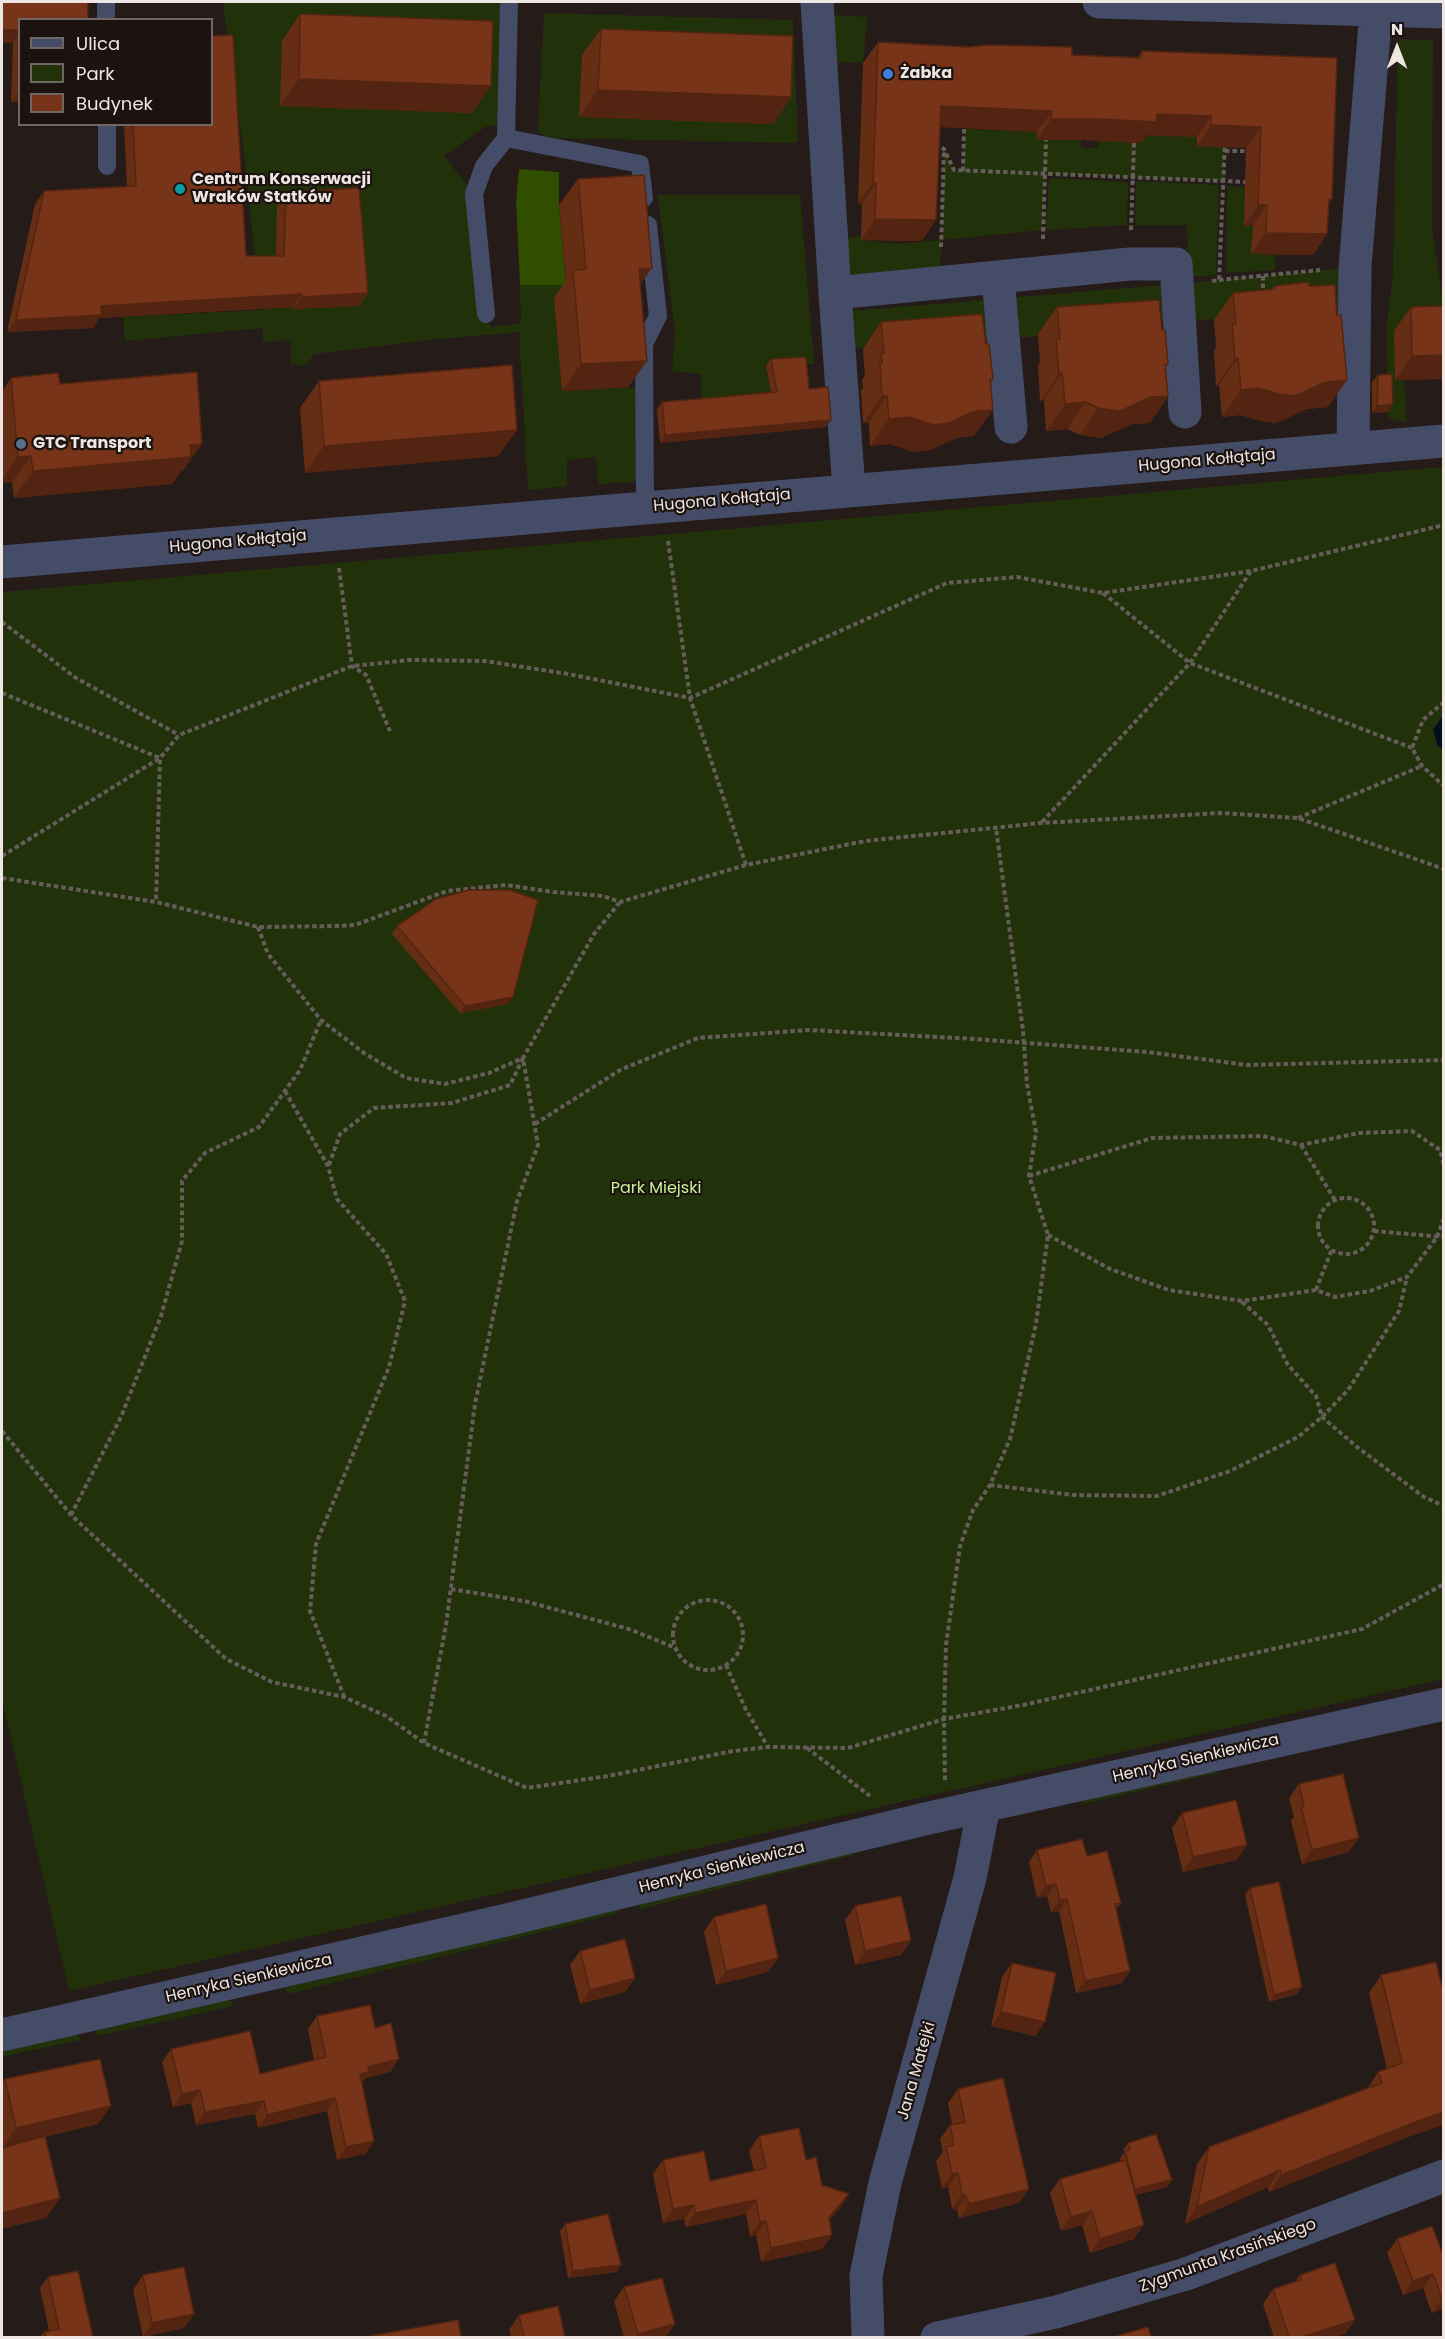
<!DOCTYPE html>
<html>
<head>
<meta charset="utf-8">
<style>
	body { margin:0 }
	#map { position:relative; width:1445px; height:2339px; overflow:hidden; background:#251b18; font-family:Poppins,sans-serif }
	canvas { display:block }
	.frame { position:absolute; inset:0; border:3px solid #ede6e3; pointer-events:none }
	.legend { position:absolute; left:18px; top:18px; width:195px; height:108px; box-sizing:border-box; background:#1c120f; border:2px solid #706764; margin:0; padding:8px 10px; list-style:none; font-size:18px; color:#ede6e3 }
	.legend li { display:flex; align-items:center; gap:12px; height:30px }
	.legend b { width:30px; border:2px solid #706764 }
	.north { position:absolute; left:1367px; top:18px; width:60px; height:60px; -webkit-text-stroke:4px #1c120f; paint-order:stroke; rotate:0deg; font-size:16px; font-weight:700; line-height:24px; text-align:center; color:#ede6e3 }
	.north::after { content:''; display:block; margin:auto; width:21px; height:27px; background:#ede6e3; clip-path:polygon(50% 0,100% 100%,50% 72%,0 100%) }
</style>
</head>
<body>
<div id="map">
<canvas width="1445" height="2339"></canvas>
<div class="frame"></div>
<ul class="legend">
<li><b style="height:8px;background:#444c67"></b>Ulica</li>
<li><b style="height:16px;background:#21320b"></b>Park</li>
<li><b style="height:16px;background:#773418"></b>Budynek</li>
</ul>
<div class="north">N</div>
</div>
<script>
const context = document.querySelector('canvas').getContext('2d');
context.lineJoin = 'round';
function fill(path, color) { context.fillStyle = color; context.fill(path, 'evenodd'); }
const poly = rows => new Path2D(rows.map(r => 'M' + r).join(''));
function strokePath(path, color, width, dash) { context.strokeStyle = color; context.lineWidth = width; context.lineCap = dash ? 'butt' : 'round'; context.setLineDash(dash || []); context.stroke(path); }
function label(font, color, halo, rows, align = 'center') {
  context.font = font + ' Poppins,sans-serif'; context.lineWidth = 4.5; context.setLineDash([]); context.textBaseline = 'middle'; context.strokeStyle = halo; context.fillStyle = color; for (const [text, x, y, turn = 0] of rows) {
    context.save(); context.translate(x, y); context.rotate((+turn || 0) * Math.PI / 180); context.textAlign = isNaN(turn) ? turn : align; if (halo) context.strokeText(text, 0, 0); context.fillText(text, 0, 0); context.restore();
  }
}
fill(poly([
	[223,2,509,3,506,124,485,127,444,156,474,194,486,314,491,327,521,323,520,285,566,285,562,391,628,387,644,391,645,481,599,484,595,457,567,460,567,486,528,490,519,332,429,340,314,354,306,365,291,365,291,340,266,342,263,340,262,328,125,341,123,317,260,310,246,171],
	[544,13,793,20,798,143,555,138,539,133,538,127],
	[817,14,867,17,863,63,820,61],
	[1398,39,1433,40,1432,228,1443,303,1443,329,1395,380,1404,380,1407,423,1388,418,1387,324,1393,275],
	[964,129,1037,132,1037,139,1081,140,1081,147,1097,149,1099,140,1141,143,1142,135,1197,137,1197,146,1221,147,1225,138,1224,181,1045,174,1043,230,941,240,940,271,859,277,842,268,842,238,861,236,861,240,898,244,941,240,944,149,954,170,963,171],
	[1049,178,1128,182,1127,225,1046,230],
	[1136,181,1219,185,1216,275,1189,277,1187,225,1135,225],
	[1227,186,1245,187,1244,226,1253,225,1275,254,1275,270,1226,273],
	[658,195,800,195,814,364,766,366,772,399,701,405,701,374,672,371,675,331],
	[1355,267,1355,309,1214,320,1192,319,1188,283],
	[1177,284,1179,319,1140,326,1017,338,1017,297],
	[1000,299,1003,343,964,341,839,349,836,312],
	[1443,467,1443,1679,69,1991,2,1699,2,592],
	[1209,1768,1217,1773,1082,1804,1081,1796],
	[851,1852,853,1855,640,1909,638,1903],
	[617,1907,619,1913,288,1994,284,1988],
	[229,1999,234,2006,97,2036,95,2029],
	[76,2033,80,2040,2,2057,2,2050]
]), '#21320b');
fill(poly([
	[519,169,559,172,559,205,566,285,520,285,516,202]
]), '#304d00');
fill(poly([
	[1443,715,1443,750,1438,746,1433,730]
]), '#000f1d');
strokePath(poly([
	[936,143,944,149,954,170,1249,182],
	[1225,151,1248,151,1250,149],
	[963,171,964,129],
	[1131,230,1134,143],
	[1043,239,1046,140],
	[941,247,944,150],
	[1263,276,1263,293],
	[1219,280,1320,270],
	[1212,281,1219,280,1225,142],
	[668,541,690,698,746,865],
	[339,568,352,666,366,675,390,731],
	[1103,593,1190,663,1412,748],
	[2,622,76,678,179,735],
	[2,693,160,758,156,902],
	[1444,702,1423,720,1412,748,1422,766,1444,786],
	[1298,818,1422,766],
	[1042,822,1190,663,1251,571],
	[2,856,160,758,179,735,352,666,410,660,485,661,568,674,690,698,947,583,1017,577,1103,593,1251,571,1444,525],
	[2,878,156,902,258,927,335,926,355,925,447,891,506,885,553,892,603,896,620,902,746,865,865,841,1041,823,1220,813,1298,818,1444,869],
	[258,927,268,954,321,1020,364,1053,406,1078,445,1084,489,1073,523,1058,594,934,620,902],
	[285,1091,328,1166,337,1199,386,1254,405,1301,389,1367,316,1544,310,1611,344,1696],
	[535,1124,620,1070,698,1038,809,1030,974,1039,1147,1052,1247,1065,1444,1060],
	[1301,1145,1335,1200],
	[329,1165,340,1134,374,1108,452,1103,510,1085,523,1058],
	[1029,1176,1152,1138,1263,1136,1301,1145,1359,1133,1412,1131,1440,1150,1444,1166],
	'1318 1226a28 28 0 1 1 56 0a28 28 0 1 1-56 0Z',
	[1374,1231,1444,1237],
	[1048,1235,1110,1269,1169,1290,1242,1301,1316,1290,1335,1297,1370,1291,1407,1277,1437,1237,1444,1218],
	[1316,1290,1332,1249],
	[1242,1302,1268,1325,1288,1365,1316,1396,1322,1417,1357,1447,1424,1497,1444,1506],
	[2,1431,71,1515,226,1659,272,1682,344,1697,386,1716,424,1743,527,1788,608,1776,733,1751,768,1747,848,1748,944,1719,1023,1705,1362,1629,1444,1584],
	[990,1485,1073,1495,1157,1496,1230,1471,1298,1437,1322,1417,1348,1390,1399,1311,1407,1277],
	[71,1515,121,1417,161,1316,182,1241,182,1181,205,1153,259,1127,300,1070,321,1020],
	[451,1589,524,1601,629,1629,676,1648],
	'673 1635a35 35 0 1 1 70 0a35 35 0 1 1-70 0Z',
	[726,1665,745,1708,768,1747],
	[424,1743,446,1625,475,1404,517,1201,538,1145,523,1058],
	[807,1748,870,1796],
	[945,1780,944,1719,946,1645,960,1546,973,1510,990,1485,1010,1439,1036,1324,1048,1235,1029,1176,1036,1132,1027,1084,1023,1031,996,828]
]), '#665d5a', 4, [4.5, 3]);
strokePath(poly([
	[106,2,106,20],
	[107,124,107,166],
	[506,138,640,164,644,198],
	[486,314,474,194,484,166,506,138,509,2],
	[645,507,644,344,658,316,648,225]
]), '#444c67', 18);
strokePath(poly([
	[817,2,835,293,849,490],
	[1099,2,1444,12],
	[998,277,1011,427],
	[835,293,1130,264,1176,264,1185,412],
	[1353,449,1355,267,1376,11],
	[2,562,1444,441],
	[2,2035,502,1921,929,1818,1444,1704],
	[868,2338,866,2276,885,2183,970,1878,984,1806],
	[937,2338,1056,2312,1186,2274,1444,2176]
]), '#444c67', 33);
fill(poly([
	[300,14,491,86,472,113,280,106,282,41],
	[20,20,20,102,11,102,13,43],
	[601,29,791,97,773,124,579,117,582,55],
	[878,42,1072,55,1138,57,1142,51,1337,58,1332,199,1329,203,1327,234,1313,255,1251,254,1253,225,1244,226,1246,148,1197,146,1197,137,1147,135,1141,143,1086,140,1037,140,1037,132,940,127,922,241,861,240,862,204,858,203,863,63],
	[124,124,212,124,246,256,276,256,277,205,286,192,368,293,359,306,293,309,293,307,99,318,93,328,7,332,35,204,44,191,127,187],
	[578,179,647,361,628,387,562,391,554,297,566,281,559,205],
	[1274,286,1309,286,1328,407,1307,409,1276,423,1261,421,1240,415,1222,417,1219,385,1216,386,1214,351,1216,347,1214,320,1233,293,1272,289],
	[1057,307,1162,330,1168,364,1166,368,1168,396,1150,423,1132,424,1101,438,1080,435,1067,429,1046,431,1044,400,1040,401,1038,366,1040,362,1038,334],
	[1411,307,1443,379,1395,380,1394,331],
	[881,322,993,379,991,383,974,436,956,438,930,450,914,452,890,444,870,446,869,423,863,423,861,390,863,388,862,380,865,376,863,349],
	[771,359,809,389,826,427,660,443,657,409,662,402,771,392,766,366],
	[1378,375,1393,404,1388,412,1372,413,1372,382],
	[11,378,60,384,183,471,181,471,172,484,14,498,12,482,2,483,2,391],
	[319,381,517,430,498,456,305,473,300,408],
	[397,926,513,997,508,1004,460,1013,392,934],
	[1299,1784,1349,1852,1302,1864,1291,1821,1294,1817,1289,1798],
	[1182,1813,1237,1860,1183,1872,1172,1828],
	[1037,1850,1087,1856,1121,1903,1116,1909,1122,1983,1076,1993,1059,1911,1051,1912,1047,1896,1037,1898,1029,1862],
	[1250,1888,1297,1994,1269,2002,1245,1895],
	[855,1906,911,1940,901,1955,855,1965,845,1920],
	[714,1917,778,1958,768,1972,716,1985,704,1932],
	[580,1951,635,1978,625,1992,580,2004,570,1965],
	[1436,1962,1406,2138,1269,2192,1268,2187,1185,2224,1197,2164,1209,2147,1367,2089,1378,2072,1387,2069,1369,1993,1381,1975],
	[1012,1963,1045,2022,1035,2036,991,2026,1002,1977],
	[317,2016,375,2028,399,2059,390,2072,366,2078,362,2083,374,2141,365,2154,337,2160,327,2111,258,2128,255,2114,196,2125,191,2103,173,2107,162,2062,171,2049,260,2074,314,2060,308,2029],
	[5,2079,98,2124,45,2137,46,2218,15,2144,3,2147,2,2140,2,2084],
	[958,2089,1029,2189,1019,2203,959,2218,957,2210,952,2208,948,2187,942,2188,936,2161,943,2152,940,2139,950,2125,952,2124,948,2103],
	[759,2136,806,2160,822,2185,849,2194,839,2209,829,2220,832,2235,822,2249,761,2262,756,2235,750,2236,746,2214,686,2227,684,2219,663,2223,653,2174,663,2160,710,2181,754,2171,749,2151],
	[1128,2143,1172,2180,1167,2187,1136,2195,1134,2239,1090,2253,1082,2225,1061,2231,1050,2193,1060,2179,1121,2162,1120,2158,1124,2153,1123,2150],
	[565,2224,621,2265,616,2272,568,2278,560,2231],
	[1397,2239,1442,2252,1443,2252,1443,2309,1432,2313,1423,2288,1403,2295,1387,2253],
	[143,2275,194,2314,184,2328,143,2337,133,2290],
	[1300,2275,1355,2320,1345,2334,1334,2337,1274,2337,1263,2304,1273,2289,1295,2282],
	[48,2277,93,2337,40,2337,44,2332,49,2331,40,2288],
	[624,2287,666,2337,624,2337,614,2301],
	[519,2315,565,2337,511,2337,509,2330]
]), '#662d15');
fill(poly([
	[2,30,20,30,20,34,13,43,2,43],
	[299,79,491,86,472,113,280,106],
	[20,90,20,102,11,102],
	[598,90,791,97,773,124,579,117],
	[941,106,1052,111,1037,132,926,126],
	[1157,114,1211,116,1197,137,1147,135,1141,143,1086,140,1037,140,1051,119],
	[1211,125,1261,127,1246,148,1197,146],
	[873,183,876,183,862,204,858,203],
	[1258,205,1267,205,1253,225,1244,226],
	[875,219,936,220,922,241,861,240],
	[1266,233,1327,234,1313,255,1251,254],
	[652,268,633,295,639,269],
	[368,293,359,306,293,309,302,297],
	[302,294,293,307,99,318,93,328,7,332,16,320,101,306],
	[1443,355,1443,379,1395,380,1412,356],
	[1238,358,1219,385,1216,386,1235,359],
	[647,361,628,387,562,391,581,364],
	[1062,373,1044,400,1040,401,1059,374],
	[1347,380,1328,407,1307,409,1276,423,1261,421,1240,415,1222,417,1241,390],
	[882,396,887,396,869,423,863,423],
	[1168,396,1150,423,1132,424,1101,438,1080,435,1098,408,1151,397],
	[1086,402,1067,429,1046,431,1065,404],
	[1393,404,1388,412,1372,413,1377,406],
	[993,410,974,436,956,438,930,450,914,452,890,444,870,446,889,419],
	[831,420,826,427,660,443,665,435],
	[517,430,498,456,305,473,324,446],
	[202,444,183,471,181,471,172,484,14,498,33,471],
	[31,456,12,482,2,483,2,480,18,457],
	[513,997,508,1004,460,1013,465,1006],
	[1359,1838,1349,1852,1302,1864,1312,1850],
	[1247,1845,1237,1860,1183,1872,1193,1857],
	[1056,1884,1047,1896,1037,1898,1046,1886],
	[1067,1899,1059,1911,1051,1912,1060,1900],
	[911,1940,901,1955,855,1965,865,1951],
	[778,1958,768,1972,716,1985,726,1971],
	[1130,1971,1122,1983,1076,1993,1085,1981],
	[635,1978,625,1992,580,2004,590,1990],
	[1302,1987,1297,1994,1269,2002,1274,1995],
	[1001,2012,1045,2022,1035,2036,991,2026],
	[399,2059,390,2072,366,2078,360,2085,360,2074,368,2067],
	[200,2090,191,2103,173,2107,182,2094],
	[335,2098,327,2111,258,2128,267,2115],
	[264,2101,255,2114,196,2125,205,2112],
	[111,2106,98,2124,3,2147,16,2128],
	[1443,2112,1443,2125,1406,2138,1269,2192,1281,2175,1418,2121],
	[374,2141,365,2154,337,2160,346,2147],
	[1280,2170,1268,2187,1185,2224,1197,2207],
	[958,2173,948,2187,942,2188,952,2174],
	[1172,2180,1167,2187,1130,2196,1135,2189],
	[1029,2189,1019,2203,959,2218,969,2204],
	[849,2194,839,2209,819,2232,829,2217],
	[962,2194,966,2196,957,2210,952,2208],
	[60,2198,46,2218,2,2229,2,2213],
	[756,2200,746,2214,686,2227,695,2213],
	[694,2205,684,2219,663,2223,673,2209],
	[1092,2211,1082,2225,1061,2231,1071,2217],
	[766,2221,756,2235,750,2236,760,2222],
	[1144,2225,1134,2239,1090,2253,1100,2239],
	[832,2235,822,2249,761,2262,771,2248],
	[621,2265,616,2272,568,2278,573,2271],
	[1433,2274,1423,2288,1403,2295,1413,2281],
	[1442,2298,1443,2298,1443,2309,1432,2313],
	[194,2314,184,2328,143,2337,152,2323],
	[1355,2320,1345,2334,1334,2337,1302,2337],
	[675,2324,666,2337,635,2337,638,2334]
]), '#532411');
const building = poly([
	[2,2,88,2,88,20,20,20,20,30,2,30,2,2],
	[300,14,493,21,491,86,299,79,300,14],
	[601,29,793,36,791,97,598,90,601,29],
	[233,35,246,256,284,256,286,192,359,188,368,293,302,297,302,294,101,306,102,315,16,320,44,191,136,186,133,124,212,124,212,36,233,35],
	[878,42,968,47,991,45,1072,47,1072,55,1141,58,1142,51,1337,58,1332,199,1329,199,1327,234,1266,233,1267,205,1258,205,1261,127,1211,125,1211,116,1157,114,1156,122,1101,119,1051,119,1052,111,941,106,936,220,875,219,876,183,873,183,878,42],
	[644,175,652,268,639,269,647,361,581,364,573,270,586,269,578,179,644,175],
	[1309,282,1309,286,1335,285,1337,315,1341,315,1347,380,1326,382,1295,396,1279,394,1259,388,1241,390,1238,358,1235,359,1232,324,1236,324,1233,293,1275,289,1274,286,1309,282],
	[1159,300,1162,330,1165,330,1168,364,1165,365,1168,396,1151,397,1120,411,1098,408,1086,402,1065,404,1062,373,1059,374,1056,339,1060,339,1057,307,1159,300],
	[1443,306,1443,355,1412,356,1411,307,1443,306],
	[982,314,986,344,989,344,993,379,990,379,993,410,975,411,949,423,933,425,909,417,889,419,887,396,882,396,880,363,882,363,881,353,884,353,881,322,982,314],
	[806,357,809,389,828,387,831,420,665,435,662,402,777,392,771,359,806,357],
	[512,365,517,430,324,446,319,381,512,365],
	[197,372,202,444,190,445,191,457,33,471,31,456,18,457,11,378,58,373,60,384,197,372],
	[1392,374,1393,404,1377,406,1378,375,1392,374],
	[469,890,510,890,538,900,513,997,465,1006,397,926,436,899,469,890],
	[1343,1774,1359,1838,1312,1850,1301,1807,1304,1806,1299,1784,1343,1774],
	[1236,1800,1247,1845,1193,1857,1182,1813,1236,1800],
	[1082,1839,1087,1856,1107,1851,1121,1903,1115,1904,1130,1971,1085,1981,1067,1899,1060,1900,1056,1884,1046,1886,1037,1850,1082,1839],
	[1279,1882,1302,1987,1274,1995,1250,1888,1279,1882],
	[901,1896,911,1940,865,1951,855,1906,901,1896],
	[766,1904,778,1958,726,1971,714,1917,766,1904],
	[625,1939,635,1978,590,1990,580,1951,625,1939],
	[1436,1962,1443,1992,1443,2112,1418,2121,1281,2175,1280,2170,1197,2207,1209,2147,1382,2083,1378,2072,1402,2063,1381,1975,1436,1962],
	[1012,1963,1056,1973,1045,2022,1001,2012,1012,1963],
	[370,2005,375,2028,391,2023,399,2059,368,2067,369,2072,360,2074,374,2141,346,2147,335,2098,267,2115,264,2101,205,2112,200,2090,182,2094,171,2049,250,2031,260,2074,326,2057,317,2016,370,2005],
	[100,2059,111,2106,16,2128,5,2079,100,2059],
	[1003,2078,1029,2189,969,2204,966,2196,962,2194,958,2173,952,2174,946,2147,954,2145,950,2125,965,2122,958,2089,1003,2078],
	[799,2128,806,2160,816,2157,822,2185,849,2194,829,2217,832,2235,771,2248,766,2221,760,2222,756,2200,695,2213,694,2205,673,2209,663,2160,704,2151,710,2181,766,2168,759,2136,799,2128],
	[1156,2134,1172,2180,1135,2189,1125,2151,1130,2150,1128,2143,1156,2134],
	[45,2136,60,2198,2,2213,2,2148,45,2136],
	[1126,2160,1144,2225,1100,2239,1092,2211,1071,2217,1060,2179,1126,2160],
	[608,2214,621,2265,573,2271,565,2224,608,2214],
	[1432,2226,1442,2252,1443,2252,1443,2298,1442,2298,1433,2274,1413,2281,1397,2239,1432,2226],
	[1335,2263,1355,2320,1302,2337,1289,2337,1273,2289,1301,2280,1300,2275,1335,2263],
	[184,2267,194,2314,152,2323,143,2275,184,2267],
	[78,2271,93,2337,46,2337,44,2332,59,2329,48,2277,78,2271],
	[662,2278,675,2324,638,2334,624,2287,662,2278],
	[558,2306,565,2337,524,2337,519,2315,558,2306],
	[458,2320,461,2337,370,2337,370,2336,458,2320],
	[1148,2327,1151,2337,1113,2337,1148,2327]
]);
fill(building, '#773418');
strokePath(building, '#532411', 1.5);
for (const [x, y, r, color] of [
	[888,74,6,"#3f7fe0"],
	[180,189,6,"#0f9aa8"],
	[21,444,6,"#5c6f8a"]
]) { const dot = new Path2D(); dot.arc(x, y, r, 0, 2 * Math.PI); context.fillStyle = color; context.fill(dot); strokePath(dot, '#1c120f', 2); }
label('bold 16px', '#ede6e3', '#1c120f', [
	["Żabka",900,74],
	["Centrum Konserwacji",192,180],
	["Wraków Statków",192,198],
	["GTC Transport",33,444]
], 'left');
label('16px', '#ede6e3', '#1c120f', [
	["Hugona Kołłątaja",1207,461,-5],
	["Hugona Kołłątaja",722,501,-5],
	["Hugona Kołłątaja",238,542,-5],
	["Henryka Sienkiewicza",1196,1759,-13],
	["Henryka Sienkiewicza",722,1868,-14],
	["Henryka Sienkiewicza",249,1979,-13],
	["Jana Matejki",917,2071,-74],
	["Zygmunta Krasińskiego",1228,2256,-20]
]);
label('16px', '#c5f494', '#1c120f', [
	["Park Miejski",656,1189]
]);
</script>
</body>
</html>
